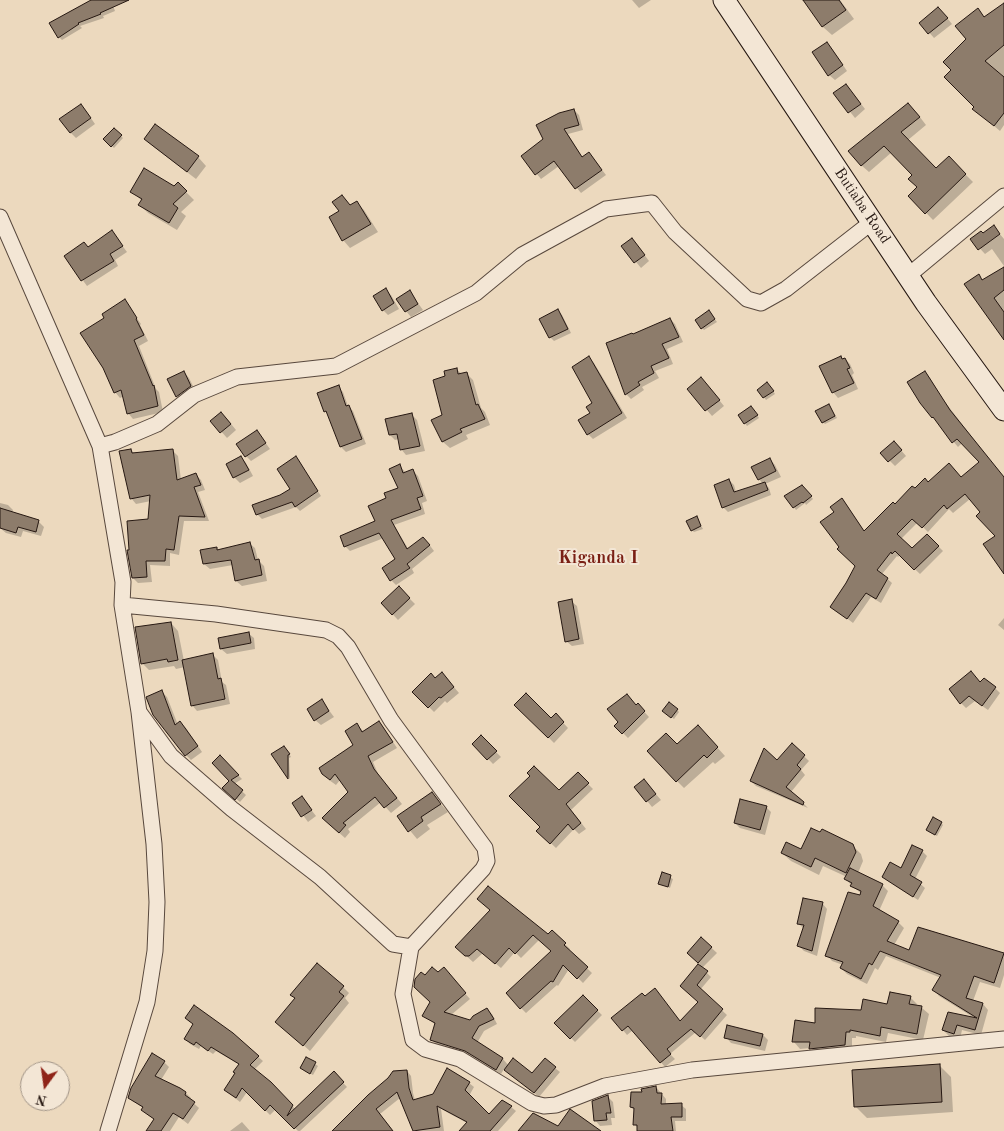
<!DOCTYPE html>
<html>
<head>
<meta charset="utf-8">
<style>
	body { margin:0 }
	#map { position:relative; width:1004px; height:1131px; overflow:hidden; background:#ecd9be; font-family:"Old Standard TT",serif }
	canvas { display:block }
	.north { position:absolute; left:20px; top:1061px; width:50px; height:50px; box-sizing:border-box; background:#f3e6d5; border:1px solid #a19487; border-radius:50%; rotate:194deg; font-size:14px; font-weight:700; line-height:20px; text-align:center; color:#261812 }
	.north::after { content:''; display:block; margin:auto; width:18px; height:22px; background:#8f2418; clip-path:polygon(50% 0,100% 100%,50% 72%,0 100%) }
</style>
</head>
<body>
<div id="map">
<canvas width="1004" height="1131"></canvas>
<div class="north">N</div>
</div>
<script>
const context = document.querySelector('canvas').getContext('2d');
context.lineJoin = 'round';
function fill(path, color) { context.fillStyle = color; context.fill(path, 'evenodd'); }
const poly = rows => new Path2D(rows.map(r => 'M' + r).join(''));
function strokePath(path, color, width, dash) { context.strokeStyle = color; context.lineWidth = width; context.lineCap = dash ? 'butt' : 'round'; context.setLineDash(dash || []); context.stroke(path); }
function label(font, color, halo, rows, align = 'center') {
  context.font = font + ' "Old Standard TT",serif'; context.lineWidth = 4; context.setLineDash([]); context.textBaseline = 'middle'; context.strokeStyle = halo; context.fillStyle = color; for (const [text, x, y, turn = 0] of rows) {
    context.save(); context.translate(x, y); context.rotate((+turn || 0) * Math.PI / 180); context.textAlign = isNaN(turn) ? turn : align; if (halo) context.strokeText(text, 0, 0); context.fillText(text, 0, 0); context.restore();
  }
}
fill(poly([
	[93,0,111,0,115,11,103,16,104,18,80,26,82,28,62,40,59,37],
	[632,0,651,0,639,8],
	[805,0,840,0,854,19,832,35,823,27],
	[1004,5,1004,125,1000,131,980,114,953,70,968,39,985,18],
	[944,14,952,24,934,38,921,23],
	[832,49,847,71,835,80,829,75],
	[851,91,865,109,855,118,835,93],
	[574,110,579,115,583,130,568,134,583,158,589,153,606,175,581,193,559,166,541,179,522,156,544,139],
	[86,111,95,124,76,138,70,132],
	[916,112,926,125,908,140,937,170,949,158,973,182,933,220,910,196,918,188,913,175,892,152,869,172,861,165],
	[114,130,123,138,114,148,105,139],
	[145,139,198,157,206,166,196,179,154,147],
	[178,184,194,200,181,212,186,216,177,230,148,213,140,205,142,201,132,191,174,188],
	[342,197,351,206,357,203,364,210,378,232,350,248,343,240,341,212],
	[994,227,1004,239,1004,266,992,249,985,254,972,240],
	[112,232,127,252,115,260,118,266,87,286,65,256,89,248],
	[637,245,649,261,641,268,623,246],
	[1004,268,1004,338,979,276,983,281],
	[385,290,391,295,399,309,388,315,383,310],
	[410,292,423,310,411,317,406,311],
	[125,301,141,324,140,325,148,341,139,346,156,389,159,392,163,412,133,419,128,413,124,396,120,398,115,392,106,319],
	[558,311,562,315,571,333,554,341,550,337,541,320],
	[711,314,717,322,704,330,702,328],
	[670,319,675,324,683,342,667,349,673,364,655,371,659,378,642,387,644,390,631,399,626,394,632,335],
	[589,358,594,363,627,418,593,439,588,434,594,403],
	[841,358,843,360,845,359,850,364,854,373,852,375,858,389,838,398,833,392],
	[456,369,462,374,466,373,473,380,481,408,485,412,490,425,466,435,468,439,450,448,443,442,433,421,444,415],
	[184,372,189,378,196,392,182,401,177,396],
	[925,373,930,378,942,398,982,450,981,451,1004,478,1004,571,997,536,970,499,953,513,949,509,928,532,918,522,901,539,912,549,927,535,943,551,920,574,900,555,898,557,897,556,882,574,892,583,881,603,871,597,853,623,832,607,856,566,846,505,865,532,895,505,915,490,928,483,961,478,981,462,962,443,958,447,921,403],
	[706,384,724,406,712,416,689,389],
	[770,386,775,394,766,400,759,390],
	[338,387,343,392,348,406,353,411,366,444,346,452,341,447,329,415,325,411],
	[829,405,837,418,825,424,823,422],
	[753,409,759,418,747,426,739,415],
	[412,415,417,420,425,451,406,455,401,449,399,439,395,440,390,435],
	[227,419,236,430,227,438,212,421],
	[257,431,270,449,251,461,246,456],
	[894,442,906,456,895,466,882,453],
	[131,450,135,454,173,451,178,456,181,480,196,475,201,480,205,490,198,492,209,521,184,521,179,555,170,553,170,566,150,565,152,582,138,583,133,578,149,520,151,501,136,504,131,498],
	[241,457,246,463,253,476,240,483,234,477,227,464],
	[296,458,300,463,321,496,300,511,296,507,262,519,257,514,292,489],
	[770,459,775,465,781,477,765,484,769,488,771,495,728,512,723,507,729,480,734,485,736,492,763,484,759,479],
	[400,466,406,473,413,471,418,476,427,501,422,503,425,514,394,525,409,550,428,543,434,551,412,569,414,573,396,585,391,580,396,560,384,538,350,551,345,546,377,522,387,499,399,488],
	[802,486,813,499,806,505,805,503,796,510,794,507],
	[0,503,8,505,13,510,12,513,38,521,44,527,41,536,23,531,21,537,6,533,0,528],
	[696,517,703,529,694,532,692,530],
	[249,543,255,548,258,560,264,566,267,581,242,586,236,581,233,565,210,569,204,564,202,551,217,548,219,551],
	[399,588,415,604,398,620,382,603],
	[571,601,577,606,584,644,572,646,566,641],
	[1004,618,1004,630,998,625],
	[171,623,178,631,184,661,213,655,218,660,222,682,226,685,230,704,197,711,192,705,185,667,176,669,174,666,149,670,142,663],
	[248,633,254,638,255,649,227,654,221,649],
	[435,679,447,679,459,693,447,703,445,701,434,712,414,692],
	[981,684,995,688,1000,693,988,710,975,701,966,708,961,703],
	[162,692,167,697,178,725,180,723,186,728,202,752,191,760,186,755],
	[322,701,334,717,321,725,315,720],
	[516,705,551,720,556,715,568,728,554,743],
	[638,705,649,717,628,738,616,726],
	[677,710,679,712,674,719,666,713],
	[379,722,384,728,397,748,373,762,379,776,402,804,391,813,381,802,348,829,350,832,345,838,329,824,349,793,340,780,336,785,329,780,355,745,357,725,364,732],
	[705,734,725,756,715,764,713,762,684,788,677,781,677,745],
	[481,737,501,757,493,764,474,744],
	[792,745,809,761,801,770,805,775,791,792,803,803,808,808,756,786,751,781,777,762],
	[286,749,291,757,289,758,290,779,273,754],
	[220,757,242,779,234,784,246,795,240,802,228,792,231,781],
	[578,774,593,789,571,810,586,829,579,834,574,829,556,848,538,831,542,827,559,791],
	[649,786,661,800,652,807,636,787],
	[432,794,448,812,427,825,430,829,417,839,398,816],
	[302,798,316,816,308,822,294,803],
	[766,807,771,812,765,835,740,828,735,823],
	[941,823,943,825,937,836,929,832],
	[852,845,861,854,863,861,858,873,882,885,888,891,879,911,898,922,904,928,894,945,910,952,1004,955,1004,975,1000,988,980,982,973,1001,983,1004,988,1010,981,1035,962,1030,960,1039,949,1036,943,1030,948,1013,976,1019,939,996,934,990,941,978,886,956,878,970,875,968,867,984,847,974,841,968,843,965,832,961,827,955,862,894,852,886,846,879,847,877,823,866,819,875,791,861,782,853],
	[922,851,927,856,915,879,925,888,918,900,883,877,902,870],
	[662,874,673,879,670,888,660,883],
	[822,903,827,909,817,956,804,951,799,946,804,929,798,923],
	[492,910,548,936,552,932,570,949,569,951,592,973,583,983,569,969,558,986,557,985,526,1013,521,1008,552,951,539,940,521,958,515,952,501,968,483,953,473,962,462,952],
	[702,939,717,953,702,968,711,977,700,990,727,1015,705,1040,696,1032,670,1054,675,1059,665,1067,633,1030,627,1035,613,1018,680,1022,699,1002,682,986,700,964,689,953],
	[438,974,448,974,470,999,451,1015,471,1022,487,1010,492,1014,497,1024,484,1031,477,1043,503,1059,509,1066,533,1075,545,1060,560,1072,539,1097,504,1069,501,1074,471,1056,436,1044,431,1039,436,1025,424,1016,432,1002,425,977],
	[343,987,349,993,345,998,349,1003,310,1051,284,1028],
	[583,997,602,1015,575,1042,556,1023],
	[910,997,917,1004,916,1006,922,1008,929,1014,923,1040,888,1033,886,1042,856,1036,856,1038,852,1038,852,1052,817,1055,811,1048,800,1049,794,1042,816,1025],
	[186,1018,232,1034,263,1061,254,1070,270,1083,296,1110,334,1073,347,1087,300,1131,298,1131,276,1109,270,1115,247,1092,240,1102,225,1090,240,1065,216,1051,213,1054,201,1046,199,1049,190,1044,186,1039,194,1025],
	[763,1035,768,1040,765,1051,731,1043,726,1037],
	[306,1058,318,1066,313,1075,304,1070],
	[164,1062,169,1067,161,1080,186,1093,191,1098,190,1100,199,1108,188,1124,179,1117,170,1131,148,1131,155,1120,148,1115,143,1109,143,1108,129,1098],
	[940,1066,951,1077,953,1112,867,1118,855,1106],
	[407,1071,411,1076,413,1093,415,1100,469,1083,474,1087,469,1096,489,1116,511,1107,516,1111,498,1131,460,1131,467,1123,441,1109,444,1131,415,1131,400,1098,380,1114,393,1131,332,1131],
	[656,1087,666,1099,666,1105,681,1105,686,1109,686,1121,675,1121,676,1131,638,1131,638,1128,634,1124,635,1111,631,1107,643,1093],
	[607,1096,613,1102,615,1118,611,1118,612,1125,600,1126,595,1120],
	[242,1122,250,1131,230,1131]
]), '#0003');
const building = poly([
	[91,0,129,0,100,13,101,14,78,23,79,24,58,38,49,23,91,0],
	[803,0,839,0,846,10,822,27,803,0],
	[1004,3,1004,45,985,61,1004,77,1004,113,994,126,972,109,974,107,944,77,951,70,943,62,966,39,955,26,978,8,984,17,1004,3],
	[938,7,948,18,928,34,919,23,938,7],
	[827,42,843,65,828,76,812,52,827,42],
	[846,84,861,104,848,113,833,93,846,84],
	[908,103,920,117,901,132,936,168,949,156,966,174,925,214,908,196,917,187,908,179,912,175,884,146,861,166,848,151,908,103],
	[81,104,91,118,70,133,59,119,81,104],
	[574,109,579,125,564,129,582,157,589,152,602,170,575,189,554,161,535,175,521,156,543,139,536,125,559,113,574,109],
	[155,124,199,156,187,172,144,139,155,124],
	[114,128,122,135,111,147,103,139,114,128],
	[144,168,174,186,178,182,187,191,173,204,178,208,169,223,138,205,142,199,130,192,144,168],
	[342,195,350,205,357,201,371,224,342,241,329,217,339,211,332,202,342,195],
	[994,225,1000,234,978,250,970,239,981,231,983,233,994,225],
	[112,230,123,246,110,254,114,261,81,281,64,256,84,242,88,247,112,230],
	[632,238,645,255,634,263,621,246,632,238],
	[1004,267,1004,290,994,298,1004,312,1004,340,964,284,979,274,982,280,1004,267],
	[386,288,394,303,382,311,373,296,386,288],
	[410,290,418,304,405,312,396,299,410,290],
	[125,299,137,318,136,319,144,335,134,340,153,386,154,385,158,406,127,414,121,390,114,393,103,368,80,333,104,318,102,314,125,299],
	[558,309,568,329,549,338,539,319,558,309],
	[709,310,715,319,701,329,695,320,709,310],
	[670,318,679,337,662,344,669,358,651,366,654,373,638,382,640,385,625,395,606,343,632,333,633,334,670,318],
	[589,356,622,413,587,435,578,420,590,413,586,407,592,403,572,367,589,356],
	[841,356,842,359,845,358,850,368,847,369,854,383,832,393,819,366,841,356],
	[457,368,458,374,467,372,476,405,478,404,485,419,460,429,462,432,442,442,431,420,442,415,433,380,445,376,444,371,457,368],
	[184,371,191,386,176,397,167,379,184,371],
	[925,371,950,410,1004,477,1004,574,983,544,995,536,976,516,980,512,965,494,947,509,944,505,922,528,912,519,897,534,912,548,927,534,939,546,914,570,895,551,892,554,891,552,877,570,888,578,876,599,866,593,847,619,830,607,846,583,855,566,837,549,839,547,820,522,834,512,830,507,842,498,864,531,893,502,895,504,912,486,915,488,925,478,928,482,949,463,961,477,979,462,957,439,952,443,933,417,932,418,920,403,907,382,925,371],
	[701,377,720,400,705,411,687,389,701,377],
	[767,382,774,391,763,398,757,390,767,382],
	[339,385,346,406,349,405,362,439,340,447,326,411,324,412,317,393,339,385],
	[829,404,835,416,822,423,815,411,829,404],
	[751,406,758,415,744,424,738,415,751,406],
	[221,412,231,424,220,433,210,421,221,412],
	[412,413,420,446,400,450,397,434,389,435,385,419,412,413],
	[257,430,266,443,245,457,236,444,257,430],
	[894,441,902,450,888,462,880,453,894,441],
	[131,449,132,453,173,449,177,480,196,473,201,485,194,487,205,517,179,516,174,550,166,549,165,561,146,561,147,577,132,578,127,550,129,550,127,521,148,519,150,495,130,499,119,451,131,449],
	[241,456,249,470,233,478,226,464,241,456],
	[296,456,318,491,295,507,292,502,256,515,252,505,280,495,290,489,277,469,296,456],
	[770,458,776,471,758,480,751,467,770,458],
	[400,464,403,473,413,469,423,496,417,498,421,509,391,520,407,549,423,537,430,545,407,564,410,568,390,581,382,568,395,559,379,533,344,547,340,536,375,521,368,506,386,498,384,493,398,488,389,469,400,464],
	[729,479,734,492,765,482,768,490,722,508,714,485,729,479],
	[802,485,812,496,803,503,802,502,793,508,784,496,802,485],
	[0,508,39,520,36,532,18,527,16,533,0,528,0,508],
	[697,516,701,526,691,531,686,521,697,516],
	[250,542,255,560,259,559,262,575,235,581,231,560,203,564,200,550,217,547,217,550,250,542],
	[399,586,410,598,392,615,381,603,399,586],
	[572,599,579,639,565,642,558,602,572,599],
	[171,622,178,660,168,662,167,659,141,664,135,627,171,622],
	[249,632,251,643,220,649,218,638,249,632],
	[213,653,218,679,221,678,225,699,191,706,182,660,213,653],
	[971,671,980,682,984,678,996,687,982,706,969,696,960,704,949,689,971,671],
	[442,672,454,687,441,698,439,697,428,708,412,692,431,673,435,678,442,672],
	[162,690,175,725,180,721,198,746,185,756,153,715,146,697,162,690],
	[526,693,551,718,556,713,564,722,548,738,514,705,526,693],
	[627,694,636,705,638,703,645,711,622,734,614,726,618,722,607,709,627,694],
	[322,699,329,711,314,721,307,709,322,699],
	[669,702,678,709,671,718,662,711,669,702],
	[379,721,393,742,368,756,374,769,397,798,384,808,375,797,343,823,346,825,339,833,322,818,348,792,335,774,330,780,322,774,319,768,353,745,345,731,357,723,362,732,379,721],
	[698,725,718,747,707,758,704,755,676,782,647,751,666,733,677,744,698,725],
	[481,735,497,751,487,760,472,744,481,735],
	[792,743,805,755,797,765,801,769,786,787,804,802,803,805,750,781,764,748,777,760,792,743],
	[284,746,290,754,288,755,288,779,271,754,284,746],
	[220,755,239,775,231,780,243,790,235,800,222,788,229,781,212,763,220,755],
	[534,766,559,790,578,772,589,783,566,804,581,823,573,830,568,824,550,844,536,831,540,827,509,796,530,776,527,773,534,766],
	[644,779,656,794,646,802,634,787,644,779],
	[432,792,441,804,421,817,423,821,408,832,397,816,432,792],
	[302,796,312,810,301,817,292,803,302,796],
	[740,799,767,806,760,830,734,823,740,799],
	[933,817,942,822,935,835,926,830,933,817],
	[811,828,820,832,822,829,853,844,856,852,846,873,815,858,811,867,781,853,786,842,801,849,811,828],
	[912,845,923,850,910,875,922,882,913,897,882,877,890,862,901,868,912,845],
	[850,868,883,884,873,906,899,921,887,941,909,950,918,927,1004,953,994,983,974,976,966,998,983,1003,975,1030,957,1025,954,1034,942,1030,948,1012,977,1018,932,990,941,975,880,951,872,965,869,963,861,979,840,968,843,962,825,956,848,892,860,895,861,891,850,886,852,883,844,879,850,868],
	[662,872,671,875,668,887,658,884,662,872],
	[488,886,548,934,552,930,566,943,564,945,588,967,577,979,563,965,553,982,551,981,520,1009,506,993,551,951,533,935,515,954,509,948,495,964,477,949,469,956,465,956,455,947,490,910,477,899,488,886],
	[803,898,823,902,812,951,797,946,804,925,797,924,803,898],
	[701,937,712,947,698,963,687,953,701,937],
	[317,963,344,986,339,992,344,996,303,1046,275,1022,295,998,290,995,317,963],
	[698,964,708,971,697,985,723,1009,700,1037,691,1029,667,1049,671,1054,660,1063,628,1026,622,1031,611,1018,642,993,645,996,655,988,680,1021,698,1002,680,986,698,964],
	[432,967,438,972,444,967,466,993,444,1012,470,1020,473,1016,487,1008,494,1019,479,1026,472,1038,503,1058,496,1070,465,1051,430,1040,435,1023,422,1016,430,1002,414,987,415,979,421,972,425,975,432,967],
	[890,992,911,996,909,1004,922,1006,917,1034,881,1027,880,1036,850,1030,850,1032,846,1032,845,1045,809,1049,810,1042,792,1042,795,1020,815,1023,815,1008,861,1010,863,999,887,1004,890,992],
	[583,995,598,1010,570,1039,554,1023,583,995],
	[194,1005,233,1033,259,1056,250,1065,271,1082,293,1105,287,1116,334,1071,344,1082,294,1129,270,1105,265,1111,242,1088,236,1098,224,1090,235,1073,233,1072,239,1064,211,1047,208,1051,196,1042,194,1045,184,1039,193,1024,185,1018,194,1005],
	[727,1025,763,1034,760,1046,724,1038,727,1025],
	[152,1053,165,1061,155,1076,180,1088,186,1092,185,1095,195,1102,183,1119,173,1113,161,1131,146,1131,154,1119,141,1110,143,1107,128,1098,131,1088,152,1053],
	[306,1057,316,1062,310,1074,300,1068,306,1057],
	[513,1058,532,1073,545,1058,556,1067,534,1093,504,1070,513,1058],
	[940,1064,942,1102,854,1107,852,1070,940,1064],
	[447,1068,470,1082,465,1090,489,1114,502,1100,512,1106,490,1131,459,1131,467,1122,437,1106,440,1127,413,1131,397,1092,376,1109,393,1131,332,1131,368,1095,388,1078,393,1071,407,1070,409,1088,413,1100,433,1094,447,1068],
	[656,1086,657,1093,662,1093,661,1104,682,1103,682,1117,671,1117,673,1131,637,1131,637,1125,633,1125,634,1108,630,1107,631,1092,642,1092,641,1089,656,1086],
	[608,1095,611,1113,606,1113,607,1120,594,1121,592,1101,608,1095],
	[570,1109,601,1131,518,1131,533,1113,558,1126,570,1109]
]);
fill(building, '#8d7c6b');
strokePath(building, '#261812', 1);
const minor = poly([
	[0,217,100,446,123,582,122,605,139,712,154,844,157,902,155,951,147,1002,108,1131],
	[909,275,1004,196],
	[100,446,115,442,157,424,194,395,237,377,336,366,476,293,522,255,606,209,652,203,675,232,747,299,761,303,786,289,872,222],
	[122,605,216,614,326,630,338,636,348,647,391,720,485,848,487,861,483,869,411,947,393,944,320,877,232,809,171,756,139,712],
	[411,947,403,994,413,1040,425,1049,460,1059,532,1103,544,1106,556,1105,605,1086,692,1070,1004,1039]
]);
const secondary = poly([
	[724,0,926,303,1004,410]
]);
strokePath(minor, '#58483d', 17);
strokePath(secondary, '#261812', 23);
strokePath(minor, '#f3e6d5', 15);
strokePath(secondary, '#f3e6d5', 21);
label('15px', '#261812', '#f3e6d5', [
	["Butiaba Road",862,206,56]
]);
label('bold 18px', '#7a1f14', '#f3e6d5', [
	["Kiganda I",598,558]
]);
</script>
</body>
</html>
